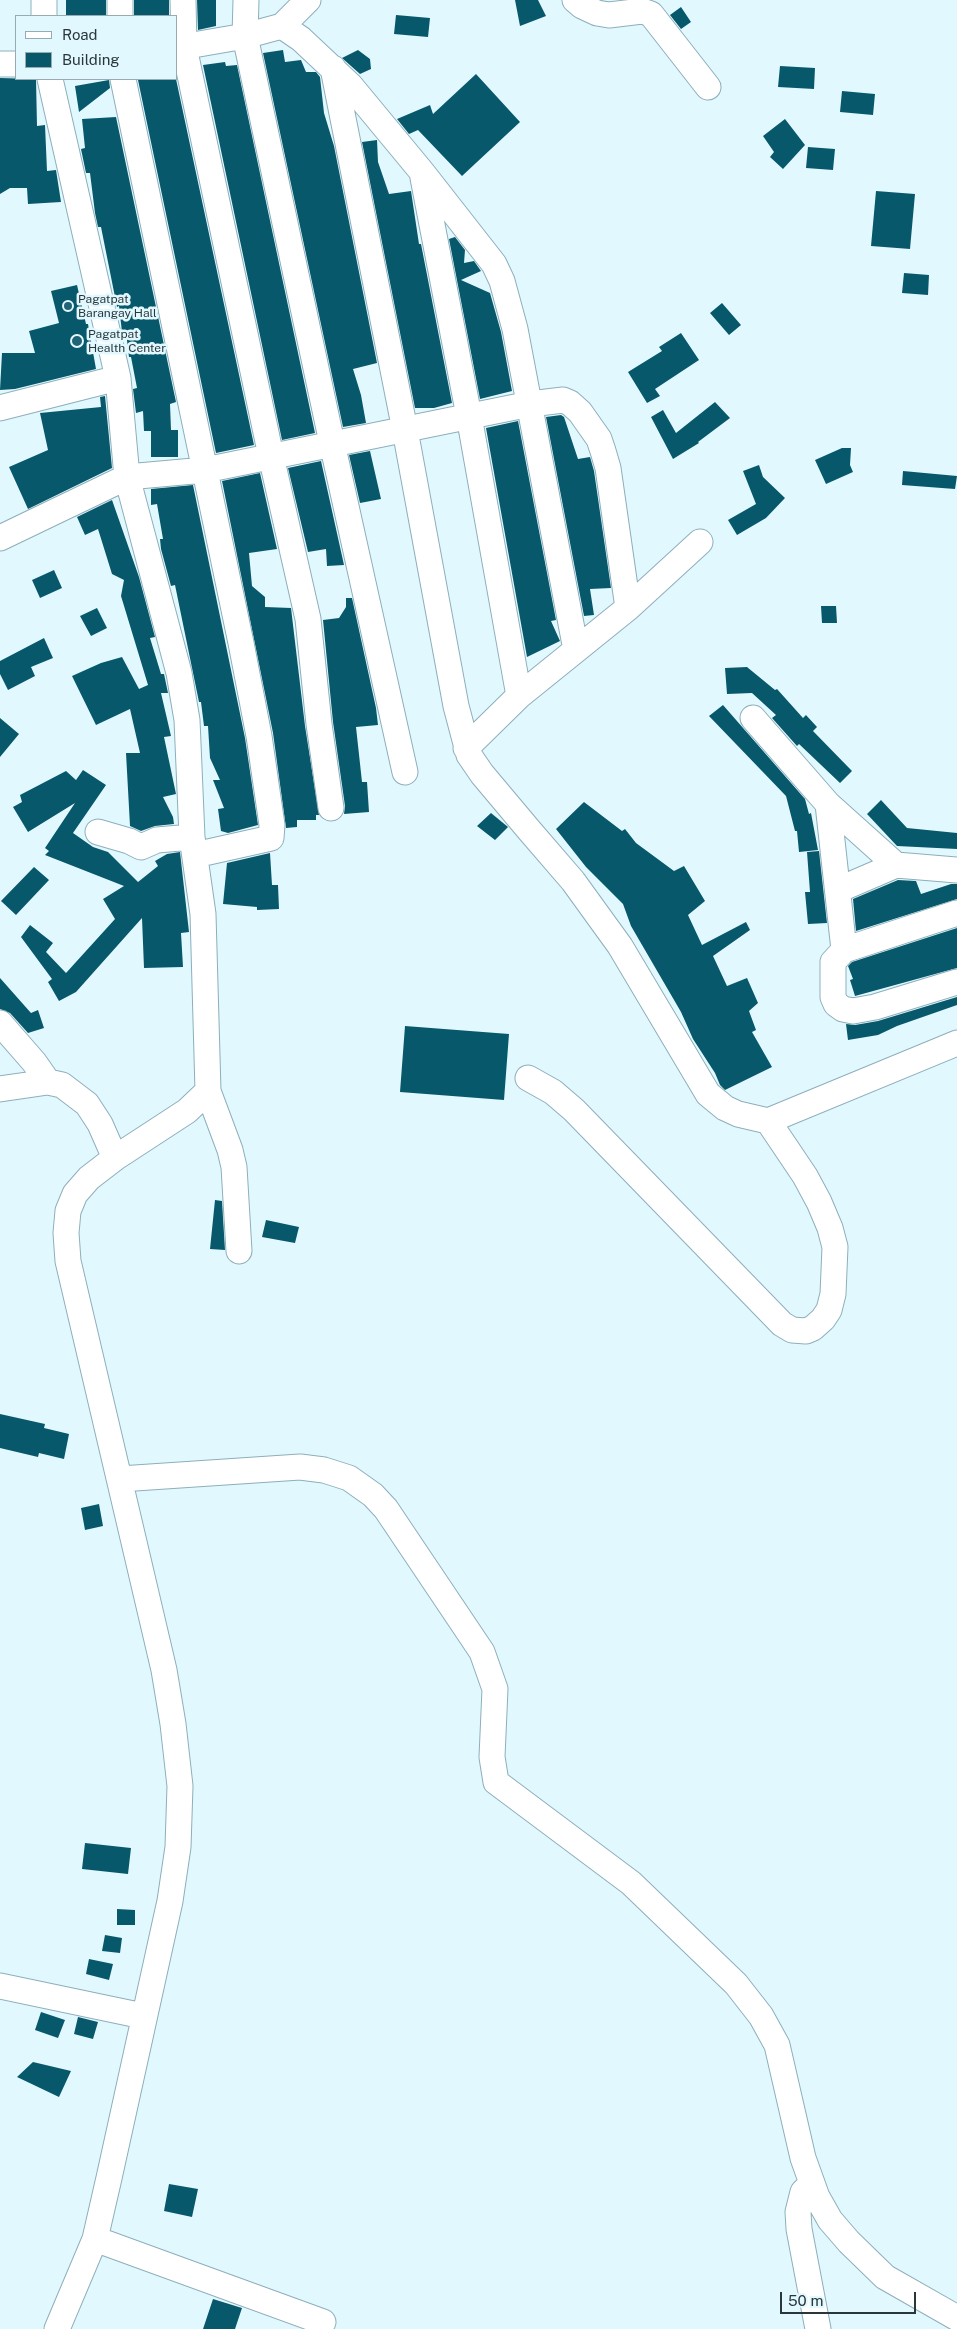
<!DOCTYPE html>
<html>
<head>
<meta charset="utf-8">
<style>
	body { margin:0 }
	#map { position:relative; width:957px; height:2329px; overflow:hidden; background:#e2f8ff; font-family:"Public Sans",sans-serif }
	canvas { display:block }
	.legend { position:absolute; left:15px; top:15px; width:162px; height:65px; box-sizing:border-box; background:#e2f8ff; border:1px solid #98abb1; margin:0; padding:6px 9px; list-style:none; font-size:15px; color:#29373b }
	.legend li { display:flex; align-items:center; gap:10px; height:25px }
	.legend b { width:25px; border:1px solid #98abb1 }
	.scale { position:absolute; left:780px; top:2292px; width:136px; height:22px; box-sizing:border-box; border:2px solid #29373b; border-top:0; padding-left:6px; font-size:15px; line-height:18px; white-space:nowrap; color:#29373b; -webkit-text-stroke:4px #e2f8ff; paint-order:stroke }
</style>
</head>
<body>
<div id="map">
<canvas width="957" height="2329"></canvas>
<ul class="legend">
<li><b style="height:6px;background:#fff"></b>Road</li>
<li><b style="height:14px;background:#08586c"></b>Building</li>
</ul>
<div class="scale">50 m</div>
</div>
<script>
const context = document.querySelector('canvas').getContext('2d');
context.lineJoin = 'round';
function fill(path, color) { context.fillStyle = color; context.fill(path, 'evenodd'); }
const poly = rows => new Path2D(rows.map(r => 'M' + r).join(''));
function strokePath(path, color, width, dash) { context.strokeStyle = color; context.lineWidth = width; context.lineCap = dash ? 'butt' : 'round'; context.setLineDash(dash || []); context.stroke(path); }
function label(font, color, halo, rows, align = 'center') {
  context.font = font + ' "Public Sans",sans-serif'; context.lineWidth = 5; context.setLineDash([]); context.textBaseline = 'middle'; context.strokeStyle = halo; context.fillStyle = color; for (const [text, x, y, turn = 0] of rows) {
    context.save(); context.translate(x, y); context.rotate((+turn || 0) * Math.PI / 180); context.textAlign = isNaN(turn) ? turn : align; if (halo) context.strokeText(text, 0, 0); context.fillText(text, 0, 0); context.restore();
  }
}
fill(poly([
	[66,0,106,0,106,16,66,16],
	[134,0,169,0,169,16,134,16],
	[197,0,216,0,216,26,198,30],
	[515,0,538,0,546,16,520,26],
	[681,7,691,22,681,29,670,15],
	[396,15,430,18,428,37,394,34],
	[283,50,285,62,301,60,306,72,316,72,320,77,324,113,334,146,377,363,353,369,361,395,366,423,343,427,263,53],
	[358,50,370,59,371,69,360,74,342,58],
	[225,62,226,66,237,65,315,433,282,440,203,65],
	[780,66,815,68,814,89,778,87],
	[476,74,520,122,462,176,418,130,409,134,397,119,430,105,433,114],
	[0,78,36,79,37,126,45,125,47,171,56,170,61,202,28,204,27,188,10,188,0,194],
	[146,79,176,79,254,445,216,453,138,80],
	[109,80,110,88,79,112,75,86],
	[842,91,875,94,873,115,840,112],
	[116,117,176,402,170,404,171,430,178,430,178,457,151,457,151,431,144,431,143,411,136,413,133,389,137,388,131,357,129,357,126,332,122,332,119,306,117,307,101,227,98,227,95,213,90,173,86,173,81,149,85,148,82,119],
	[785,119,805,145,783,169,770,157,774,152,763,136],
	[377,140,378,162,389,194,411,191,419,244,421,244,452,403,434,408,415,408,362,142],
	[808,147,835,149,833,170,806,168],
	[876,191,915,194,910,249,871,246],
	[455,237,465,250,464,263,474,261,481,271,461,280,490,293,501,332,512,391,480,399,449,239],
	[904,273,929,275,928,295,902,293],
	[77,285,86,324,88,324,96,369,15,389,0,390,2,353,35,353,29,331,59,323,51,291],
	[722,303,741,325,729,335,710,313],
	[681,333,699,360,655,389,660,396,647,403,628,372,662,351,659,347],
	[105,396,112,468,28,509,9,467,48,450,40,413,101,407,100,397],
	[715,402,730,418,698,442,699,443,673,459,651,417,663,410,676,433],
	[561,415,564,417,578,459,590,457,594,471,611,588,590,589,594,615,584,616,546,417],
	[518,421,556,620,551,621,560,641,527,657,486,428],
	[842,448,851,448,850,465,853,472,826,484,815,460],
	[370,451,381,499,360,503,349,455],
	[321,461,344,565,327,566,326,549,308,552,288,468],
	[759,465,763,477,785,498,766,518,737,535,728,520,756,504,743,471],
	[903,471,957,476,955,489,902,485],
	[260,473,277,549,249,553,252,586,265,597,265,607,291,608,305,726,319,815,316,815,316,820,297,820,297,827,286,828,273,733,222,481],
	[193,485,245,738,258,825,228,833,221,831,218,809,224,808,213,780,220,780,210,758,208,726,204,726,201,702,199,702,175,585,171,586,161,549,160,539,163,539,157,504,151,505,151,489],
	[112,500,139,577,155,637,150,638,161,674,164,674,168,693,161,693,171,736,164,737,176,794,163,797,173,817,174,824,155,826,141,831,130,826,126,753,140,753,130,709,96,725,72,676,101,663,122,657,139,689,148,685,121,596,124,580,112,574,98,529,85,535,77,517],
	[54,570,62,588,40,598,32,580],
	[346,598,352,598,376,708,378,725,356,727,362,782,367,782,369,812,344,814,345,806,333,722,323,620,339,618,346,607],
	[821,606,836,606,837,623,822,623],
	[97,608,107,628,91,636,80,616],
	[44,638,53,658,31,667,35,676,8,690,0,674,0,661],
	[747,667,775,690,777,689,803,718,806,715,817,727,813,731,852,771,840,783,799,744,797,746,772,718,776,715,752,693,727,694,725,668],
	[723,705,805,799,809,814,811,813,818,850,799,852,797,831,795,831,786,796,709,716],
	[0,718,19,734,0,757],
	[83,770,106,785,73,833,93,847,108,852,138,882,158,866,155,861,167,854,180,852,189,932,181,933,183,967,144,968,142,918,76,992,59,1001,48,982,52,979,21,937,30,925,53,943,46,952,66,973,115,919,103,899,124,886,45,855,49,851,45,848,75,803,28,832,13,807,22,802,20,795,66,771,76,780],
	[881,800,907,828,957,833,957,849,897,846,867,814],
	[584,802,622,831,625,829,636,843,674,871,684,866,705,901,688,915,702,945,746,922,750,930,713,956,727,986,747,978,758,1003,749,1011,756,1030,752,1032,772,1067,725,1090,720,1085,715,1073,693,1039,681,1012,631,926,623,904,586,867,556,829],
	[491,813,508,827,495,840,477,826],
	[819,851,827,923,808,924,805,892,810,892,807,852],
	[270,853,272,885,278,885,279,909,257,910,257,907,223,904,227,863],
	[34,867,49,880,16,915,1,901],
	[898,880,916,881,921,894,951,884,957,884,957,899,856,931,853,899],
	[957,928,957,968,855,996,850,980,853,979,848,966,852,962],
	[0,978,31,1013,38,1010,44,1028,28,1033,10,1013,0,1009],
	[957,997,957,1005,897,1026,878,1035,848,1040,846,1024,855,1025,878,1021],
	[405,1026,509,1034,504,1100,400,1092],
	[215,1200,222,1201,225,1250,210,1249],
	[266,1220,299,1227,295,1243,262,1237],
	[0,1414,45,1424,44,1428,69,1434,64,1459,39,1453,38,1457,0,1448],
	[99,1504,103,1526,85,1530,81,1508],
	[85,1843,131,1848,128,1874,82,1869],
	[117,1909,135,1910,135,1925,117,1925],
	[105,1935,122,1938,120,1953,102,1951],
	[89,1959,113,1964,109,1980,86,1974],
	[41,2012,65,2020,58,2038,35,2030],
	[78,2017,98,2022,93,2039,74,2034],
	[33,2062,71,2071,59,2097,17,2077],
	[169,2184,198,2189,192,2217,164,2211],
	[213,2299,242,2308,235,2329,203,2329]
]), '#08586c');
const minor = poly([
	[44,0,44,16],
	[183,0,184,47,271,456,308,619,319,724,331,808],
	[246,0,245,36,332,443,405,772],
	[575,0,582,6,597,13,609,15,642,11,651,14,708,87],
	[120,16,120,0],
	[282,26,308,0],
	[176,48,245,36,282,26,301,39,350,85,422,172,494,264,502,281,515,329,576,650],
	[0,64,16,64],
	[333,68,405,430,456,706,469,755,482,774,529,830,573,881,620,946,708,1094,725,1108,738,1114,768,1121,957,1043],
	[50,79,118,378,127,477,179,673,187,720,192,837,203,914,208,1091,187,1111,115,1158,89,1178,75,1194,68,1211,66,1233,68,1261,164,1670,173,1724,180,1786,178,1847,170,1901,109,2178,95,2239,57,2329],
	[123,79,241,643,259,736,272,825,271,838,195,855],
	[423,178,469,416,519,696],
	[0,408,118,378],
	[0,538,127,477,205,470,530,404,563,400,570,403,580,412,599,439,603,451,608,468,628,608],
	[753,718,828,804,896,865,957,870],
	[466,748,519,696,628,608,700,542],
	[828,804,844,950,833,962,833,997,836,1004,843,1009,853,1011,875,1007,957,982],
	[98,832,129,841,141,847,157,840,192,837],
	[838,890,896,865],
	[844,950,957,913],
	[0,1023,34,1062,48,1082],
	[528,1078,553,1092,574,1110,782,1324,792,1330,806,1331,813,1328,823,1319,829,1310,833,1294,835,1247,830,1228,819,1202,805,1176,768,1121],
	[0,1089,48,1082,62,1085,87,1104,100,1124,115,1158],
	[208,1091,230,1150,234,1167,239,1251],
	[120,1479,300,1467,324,1470,349,1478,373,1495,386,1509,482,1652,495,1689,492,1757,496,1782,631,1883,736,1984,761,2016,777,2045,803,2158,817,2197,830,2220,849,2242,885,2277,957,2318],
	[0,1986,143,2016],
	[812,2183,803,2192,798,2212,799,2229,818,2329],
	[95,2239,323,2322]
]);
strokePath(minor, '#8dafba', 27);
strokePath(minor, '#fff', 25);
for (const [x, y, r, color] of [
	[68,306,5,"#206376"],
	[77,341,6,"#206376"]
]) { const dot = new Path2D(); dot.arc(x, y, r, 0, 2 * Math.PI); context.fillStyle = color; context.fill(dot); strokePath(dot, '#e2f8ff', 2); }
label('12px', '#29373b', '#e2f8ff', [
	["Pagatpat",78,299],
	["Barangay Hall",78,313],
	["Pagatpat",88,334],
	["Health Center",88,348]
], 'left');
</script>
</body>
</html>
